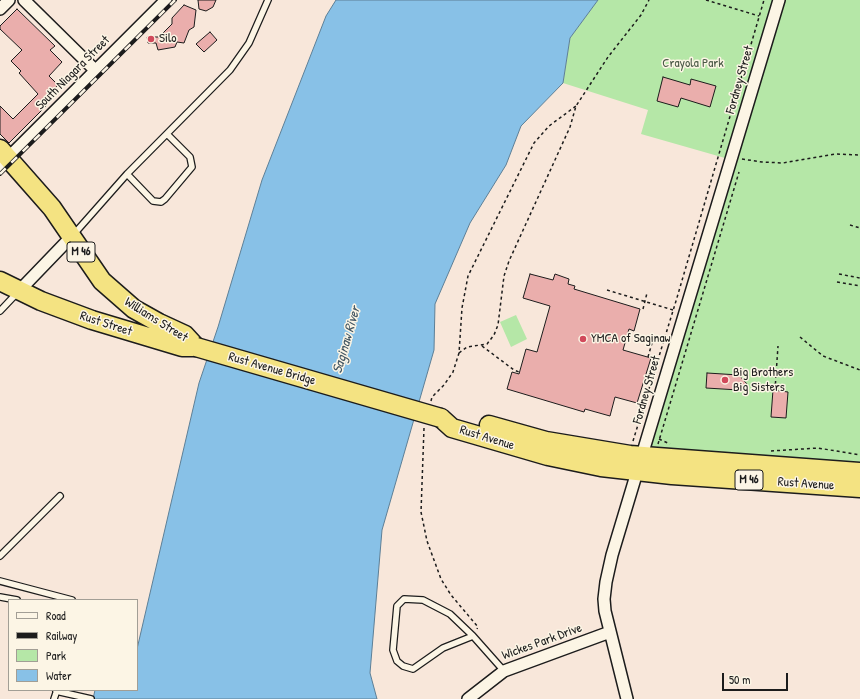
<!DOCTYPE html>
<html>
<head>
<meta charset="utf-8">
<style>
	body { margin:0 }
	#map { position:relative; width:860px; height:699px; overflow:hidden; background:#f8e7da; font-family:"Patrick Hand",sans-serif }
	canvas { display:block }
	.legend { position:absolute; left:8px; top:599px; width:130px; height:92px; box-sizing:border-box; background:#fcf5e5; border:1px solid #a29e95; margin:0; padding:5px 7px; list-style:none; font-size:12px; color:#1c1c1c }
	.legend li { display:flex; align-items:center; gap:8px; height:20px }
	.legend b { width:20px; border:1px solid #a29e95 }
	.scale { position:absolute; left:722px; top:673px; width:66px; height:18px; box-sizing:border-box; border:2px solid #1c1c1c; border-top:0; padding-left:5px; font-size:12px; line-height:14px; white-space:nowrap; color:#1c1c1c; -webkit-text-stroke:3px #fcf5e5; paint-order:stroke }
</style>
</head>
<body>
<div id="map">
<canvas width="860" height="699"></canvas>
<ul class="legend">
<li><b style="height:5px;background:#fcf5e5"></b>Road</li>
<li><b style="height:5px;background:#1c1c1c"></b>Railway</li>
<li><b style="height:11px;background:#b5e7a7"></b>Park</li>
<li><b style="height:11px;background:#88c1e7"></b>Water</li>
</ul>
<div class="scale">50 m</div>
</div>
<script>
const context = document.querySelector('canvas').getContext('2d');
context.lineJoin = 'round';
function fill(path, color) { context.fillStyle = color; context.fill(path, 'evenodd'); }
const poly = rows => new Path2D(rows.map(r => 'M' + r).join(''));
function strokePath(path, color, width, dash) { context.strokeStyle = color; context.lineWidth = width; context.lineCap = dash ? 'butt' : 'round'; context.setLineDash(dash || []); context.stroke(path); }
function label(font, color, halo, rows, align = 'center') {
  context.font = font + ' "Patrick Hand",sans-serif'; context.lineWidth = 3; context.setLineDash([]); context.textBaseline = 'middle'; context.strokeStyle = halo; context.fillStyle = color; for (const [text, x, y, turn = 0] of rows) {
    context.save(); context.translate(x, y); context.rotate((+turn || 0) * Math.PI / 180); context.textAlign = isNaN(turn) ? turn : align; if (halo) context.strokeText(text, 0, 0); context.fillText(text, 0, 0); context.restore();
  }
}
fill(poly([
	[598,0,860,0,860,472,642,456,732,160,641,134,648,110,563,83,570,38],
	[516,315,527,339,511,347,500,322]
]), '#b5e7a7');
const water = poly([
	[336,0,598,0,570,38,563,83,521,126,506,165,470,223,435,304,434,350,382,530,370,673,377,699,93,699,95,690,137,690,137,649,199,383,218,327,262,180,326,16,336,0]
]);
fill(water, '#88c1e7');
strokePath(water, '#5d7f96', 1);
const building = poly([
	[198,0,216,0,213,7,206,11,199,9,198,0],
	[184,5,196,10,194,27,189,30,184,43,177,42,175,47,158,50,156,43,148,43,147,37,159,37,172,24,172,18,184,5],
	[17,9,55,46,50,50,62,62,49,76,58,85,44,100,48,104,9,143,0,134,0,106,13,119,38,94,19,73,21,71,11,61,22,50,0,29,0,26,17,9],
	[210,32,217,40,204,52,196,44,210,32],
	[663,77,690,85,691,79,716,86,710,107,681,98,678,107,657,101,663,77],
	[530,274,553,280,555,274,569,279,568,284,575,286,574,289,640,309,634,331,629,329,623,350,651,358,637,403,615,397,610,416,585,409,584,412,507,389,512,372,519,374,526,349,537,352,550,306,523,298,530,274],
	[707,373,739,375,747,384,739,390,706,388,707,373],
	[773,390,788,392,786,418,771,417,773,390]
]);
fill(building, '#eaaeac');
strokePath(building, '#1c1c1c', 1);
const service = poly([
	[127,174,153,201,161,202,165,199,192,167,190,157,167,134],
	[74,234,127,174,230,70,249,43,268,0],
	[0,311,18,292],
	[0,556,60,496],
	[0,581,72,600],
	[0,597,17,600],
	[473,636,443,648,413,669,403,666,397,661,393,650,397,606,404,599,423,600,450,614,473,636,504,671],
	[56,691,91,699],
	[54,699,57,690]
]);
const minor = poly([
	[24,0,96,71],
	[0,9,9,0],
	[0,166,166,0],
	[19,291,71,237],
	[468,699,504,671,610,632],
	[627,699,605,611,604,599,606,582,612,555,779,0]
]);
const trunk = poly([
	[0,149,52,208,102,281,134,309,159,323,185,335,196,347],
	[0,281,41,301,92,320,182,347,196,347],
	[441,418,452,428,548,456,601,467,672,475,860,488],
	[489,425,546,441,630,455,860,472]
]);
strokePath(service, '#1c1c1c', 8);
strokePath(minor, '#1c1c1c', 14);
strokePath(trunk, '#1c1c1c', 21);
strokePath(poly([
	[706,0,759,16],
	[742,159,762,162,783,163,835,154,860,155],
	[850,225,860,228],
	[839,274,860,278],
	[837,282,860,286],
	[607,290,673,310],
	[643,309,647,293],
	[800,337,823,356,860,370],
	[482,346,514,370,519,372],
	[459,353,467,347,487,344,494,335,498,325,504,276,509,261,570,127,576,106,608,57,641,15,649,0],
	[648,357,654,336],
	[775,390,778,346],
	[431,401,432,397,444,385,453,372,459,353,462,308,468,276,534,143,549,126,576,106],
	[424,428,421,512,427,541,441,579,451,595,478,627,477,629],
	[659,439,670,444],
	[633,441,676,301,764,0],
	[658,444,739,172],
	[771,451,818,448,860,455]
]), '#1c1c1c', 1.5, [3, 3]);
strokePath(service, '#fcf5e5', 5.5);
strokePath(minor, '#fcf5e5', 11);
strokePath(trunk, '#f4e382', 18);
const rail = poly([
	[0,174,175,0]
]);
strokePath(rail, '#1c1c1c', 4);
strokePath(rail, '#fcf5e5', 2.5, [8]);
const trunkBridge = poly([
	[196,347,441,418]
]);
strokePath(trunkBridge, '#1c1c1c', 21, []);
strokePath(trunkBridge, '#f4e382', 18);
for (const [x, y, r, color] of [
	[151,39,4,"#d1495b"],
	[583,339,4,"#d1495b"],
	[725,380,4,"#d1495b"]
]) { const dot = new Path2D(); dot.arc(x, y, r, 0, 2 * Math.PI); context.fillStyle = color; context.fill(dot); strokePath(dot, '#fcf5e5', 1.5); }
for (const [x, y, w] of [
	[81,252,28],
	[749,480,28]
]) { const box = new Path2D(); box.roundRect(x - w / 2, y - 10, w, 20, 3); context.fillStyle = '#fcf5e5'; context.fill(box); strokePath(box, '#1c1c1c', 1); }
label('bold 12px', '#1c1c1c', null, [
	["M 46",81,252],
	["M 46",749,480]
]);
label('13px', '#1c1c1c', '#fcf5e5', [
	["Silo",159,39],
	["YMCA of Saginaw",591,339],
	["Big Brothers",733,373],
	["Big Sisters",733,388]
], 'left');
label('13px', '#4a5946', '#fcf5e5', [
	["Crayola Park",693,64]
]);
label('13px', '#1c1c1c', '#fcf5e5', [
	["South Niagara Street",73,73,-45],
	["Fordney Street",740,80,-74],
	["Williams Street",156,320,32],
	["Rust Street",106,324,18],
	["Rust Avenue Bridge",272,369,16],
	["Fordney Street",647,390,-74],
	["Rust Avenue",487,438,17],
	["Rust Avenue",806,484,4],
	["Wickes Park Drive",542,642,-20]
]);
label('italic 14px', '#425663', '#fcf5e5', [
	["Saginaw River",347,340,-74]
]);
</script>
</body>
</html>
